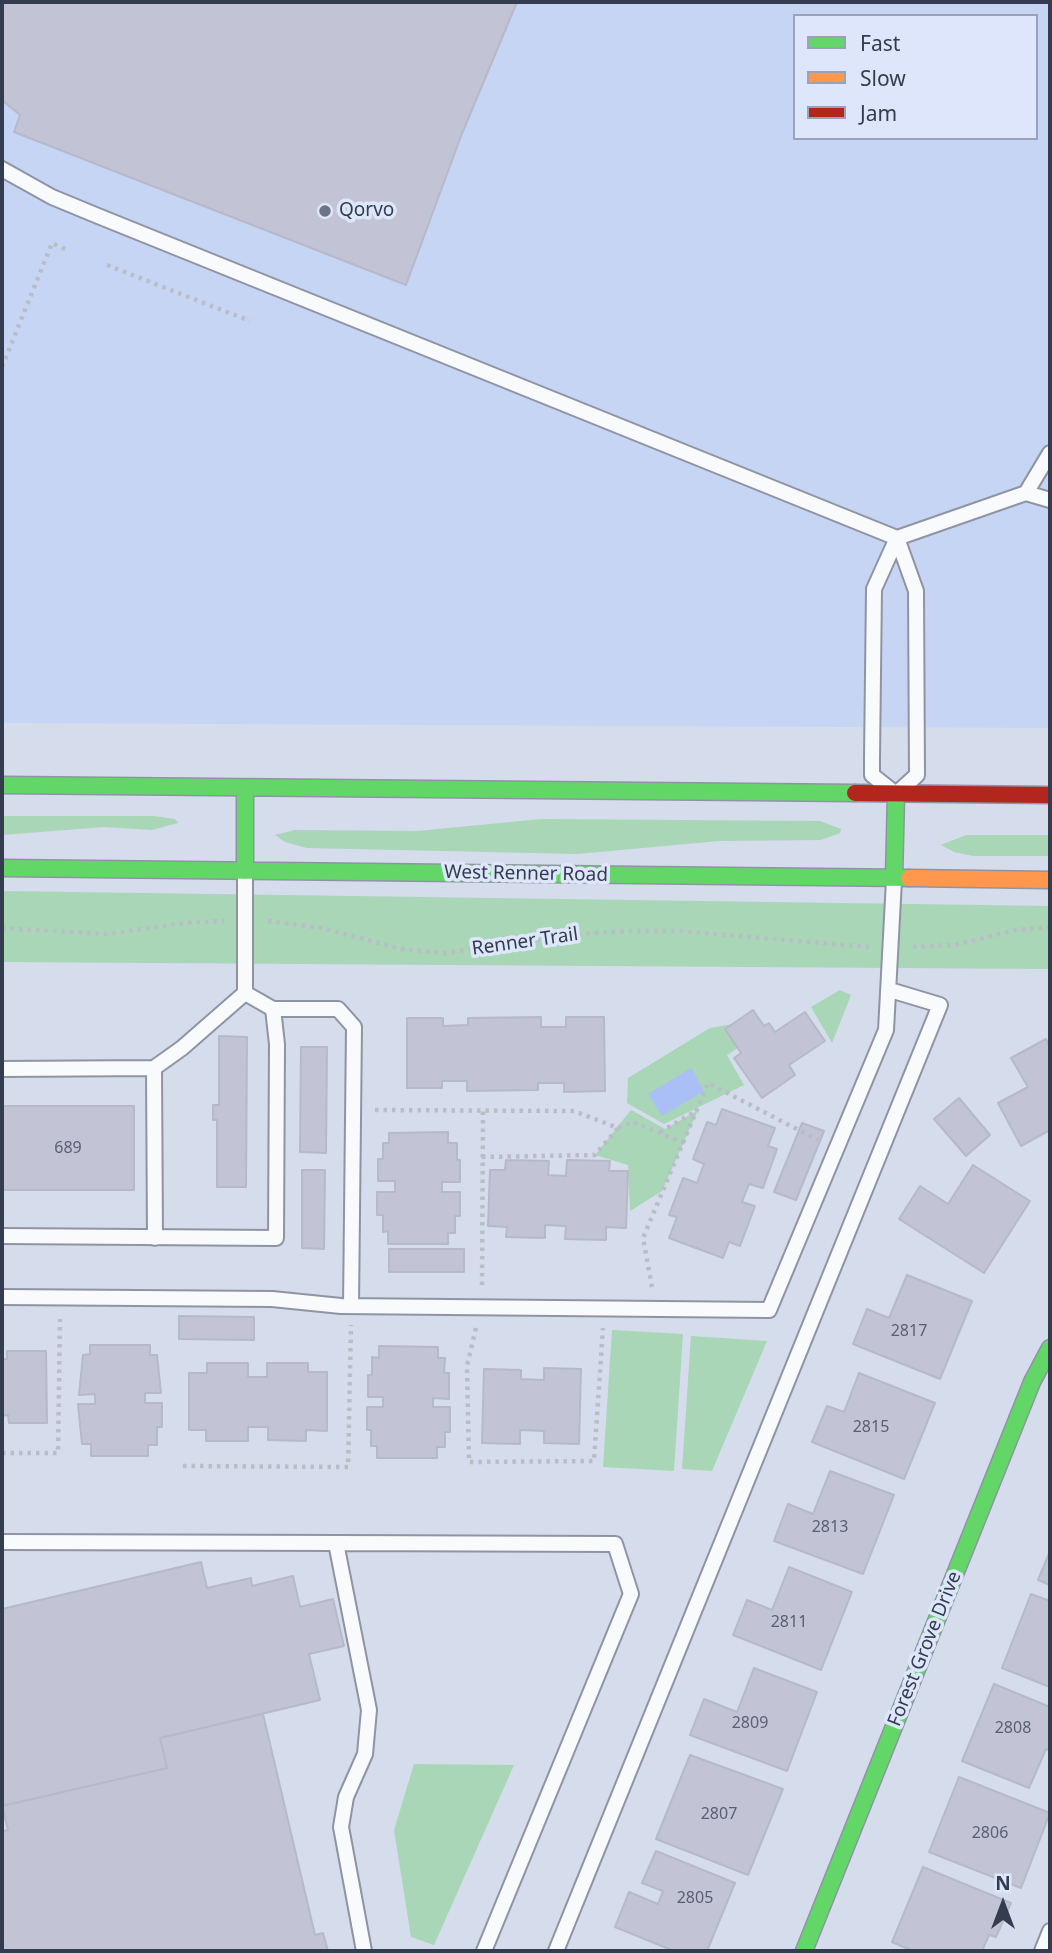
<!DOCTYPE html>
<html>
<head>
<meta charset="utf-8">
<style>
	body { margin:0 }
	#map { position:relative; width:1052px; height:1953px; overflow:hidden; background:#d5dcec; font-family:"Noto Sans",sans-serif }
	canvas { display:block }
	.frame { position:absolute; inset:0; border:4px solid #343c50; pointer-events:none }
	.legend { position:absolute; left:793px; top:14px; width:245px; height:126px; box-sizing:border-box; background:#dde6fa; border:2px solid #99a2b6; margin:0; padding:9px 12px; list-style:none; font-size:21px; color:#343c50 }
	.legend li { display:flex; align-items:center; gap:14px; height:35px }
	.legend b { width:35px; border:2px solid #99a2b6 }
	.north { position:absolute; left:968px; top:1869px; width:70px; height:70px; -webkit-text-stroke:5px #dde6fa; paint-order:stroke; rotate:0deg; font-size:19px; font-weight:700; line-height:28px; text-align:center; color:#343c50 }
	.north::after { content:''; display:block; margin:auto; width:24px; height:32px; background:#343c50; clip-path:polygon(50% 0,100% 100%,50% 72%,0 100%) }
</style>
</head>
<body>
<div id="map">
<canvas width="1052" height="1953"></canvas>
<div class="frame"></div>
<ul class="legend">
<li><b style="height:9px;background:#63d668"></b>Fast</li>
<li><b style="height:9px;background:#ff974d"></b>Slow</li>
<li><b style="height:9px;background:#b3261e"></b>Jam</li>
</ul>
<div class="north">N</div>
</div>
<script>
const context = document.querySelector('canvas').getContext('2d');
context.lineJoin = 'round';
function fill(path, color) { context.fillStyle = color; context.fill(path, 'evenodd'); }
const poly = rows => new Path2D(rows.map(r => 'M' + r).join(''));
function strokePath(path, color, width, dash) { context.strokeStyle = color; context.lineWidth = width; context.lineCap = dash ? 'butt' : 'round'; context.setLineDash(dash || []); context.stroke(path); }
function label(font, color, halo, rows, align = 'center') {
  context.font = font + ' "Noto Sans",sans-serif'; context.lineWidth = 7; context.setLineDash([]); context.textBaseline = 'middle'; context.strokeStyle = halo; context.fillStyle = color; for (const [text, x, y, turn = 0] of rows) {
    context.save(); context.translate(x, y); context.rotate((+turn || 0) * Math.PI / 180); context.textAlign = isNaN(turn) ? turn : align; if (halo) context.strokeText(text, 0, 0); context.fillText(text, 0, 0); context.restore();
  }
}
fill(poly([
	[2,2,1050,2,1050,728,2,723],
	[795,16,1036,16,1036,138,795,138]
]), '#c7d5f5');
fill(poly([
	[2,816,154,816,175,819,178,823,152,830,104,827,2,835],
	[541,819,820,821,841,829,840,833,821,840,719,841,577,854,307,848,285,842,275,835,295,830,418,831],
	[966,835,1050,835,1050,856,973,856,954,852,941,845],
	[2,891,1050,906,1050,969,2,962],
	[840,990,851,995,832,1043,811,1007],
	[745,1022,756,1036,727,1055,744,1085,664,1124,627,1103,628,1078,710,1028],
	[631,1110,665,1129,698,1110,662,1191,630,1211,628,1165,595,1155],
	[612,1330,683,1334,674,1471,603,1467],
	[691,1336,767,1341,712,1471,682,1469],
	[414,1764,514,1765,434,1945,411,1937,394,1830]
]), '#a8d6b7');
fill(poly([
	[691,1068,704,1091,662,1116,648,1094]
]), '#a9bff6');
const building = poly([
	[2,2,517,2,461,136,406,285,14,132,20,115,2,100,2,2],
	[753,1010,764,1026,769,1023,775,1032,805,1012,825,1041,789,1065,795,1075,762,1098,734,1058,741,1053,725,1029,753,1010],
	[541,1017,541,1027,566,1027,566,1017,604,1017,605,1091,564,1092,564,1083,538,1083,538,1090,467,1091,467,1081,442,1081,442,1088,407,1088,407,1018,443,1018,443,1026,468,1025,468,1018,541,1017],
	[219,1036,247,1037,246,1187,217,1187,217,1120,213,1120,213,1105,219,1105,219,1036],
	[1046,1039,1050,1047,1050,1130,1021,1146,998,1103,1028,1087,1011,1058,1046,1039],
	[301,1047,327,1047,326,1153,300,1152,301,1047],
	[959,1098,990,1135,966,1156,934,1119,959,1098],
	[2,1106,134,1106,134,1190,2,1190,2,1106],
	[722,1109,775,1128,768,1146,777,1149,763,1188,749,1184,742,1202,755,1206,740,1246,729,1242,723,1258,669,1238,677,1217,669,1215,683,1178,697,1183,704,1164,693,1159,707,1122,716,1125,722,1109],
	[802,1123,824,1131,796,1200,774,1192,802,1123],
	[448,1132,448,1143,457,1143,457,1160,460,1160,460,1182,442,1182,442,1192,460,1192,460,1216,455,1216,455,1233,448,1233,448,1244,388,1244,388,1231,383,1232,383,1215,377,1215,377,1192,395,1192,395,1181,378,1181,378,1159,383,1159,383,1143,389,1143,389,1133,448,1132],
	[506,1160,549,1161,548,1175,566,1176,567,1160,610,1161,609,1171,628,1171,626,1228,606,1227,606,1240,565,1239,566,1226,545,1225,545,1238,506,1237,507,1227,488,1226,490,1170,505,1170,506,1160],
	[973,1165,1030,1201,984,1273,899,1219,920,1186,948,1204,973,1165],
	[302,1170,325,1170,324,1249,302,1248,302,1170],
	[389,1249,464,1249,464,1272,389,1272,389,1249],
	[907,1275,972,1301,940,1379,853,1344,867,1309,889,1318,907,1275],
	[179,1316,254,1317,254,1340,179,1339,179,1316],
	[90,1345,150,1345,150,1355,157,1355,161,1393,145,1393,145,1403,162,1403,162,1427,157,1427,157,1445,148,1445,148,1456,91,1456,91,1444,82,1444,78,1404,95,1404,95,1394,79,1395,83,1355,90,1354,90,1345],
	[379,1346,438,1347,438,1358,445,1358,444,1373,449,1373,449,1399,433,1398,433,1407,450,1407,450,1432,445,1432,445,1447,437,1447,437,1458,377,1458,377,1446,371,1446,371,1430,367,1430,367,1407,383,1407,383,1397,368,1397,368,1375,372,1375,372,1357,379,1358,379,1346],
	[7,1351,46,1351,47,1423,9,1423,8,1415,2,1416,2,1359,7,1359,7,1351],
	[207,1363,248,1363,248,1377,267,1377,267,1363,308,1363,308,1372,327,1372,327,1431,306,1430,306,1441,268,1440,268,1427,248,1427,248,1441,206,1441,206,1430,189,1430,189,1373,207,1373,207,1363],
	[544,1368,581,1369,579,1444,544,1443,544,1431,520,1430,520,1444,482,1443,484,1369,521,1370,521,1379,544,1380,544,1368],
	[859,1373,935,1403,904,1479,812,1442,827,1406,844,1412,859,1373],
	[830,1471,894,1495,863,1574,774,1541,788,1504,813,1514,830,1471],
	[1050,1551,1050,1585,1038,1580,1050,1551],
	[201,1562,207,1588,251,1578,252,1586,293,1576,300,1607,333,1599,344,1646,309,1654,320,1700,160,1738,167,1768,2,1806,2,1609,201,1562],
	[789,1567,852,1592,821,1670,733,1635,747,1600,772,1610,789,1567],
	[1031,1594,1050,1601,1050,1687,1002,1668,1031,1594],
	[754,1668,817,1692,787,1771,690,1735,704,1699,737,1712,754,1668],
	[994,1684,1050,1707,1050,1751,1046,1749,1029,1788,962,1761,994,1684],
	[263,1714,315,1935,323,1933,328,1951,2,1951,2,1831,8,1830,2,1806,167,1768,160,1738,263,1714],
	[690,1755,783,1789,748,1875,656,1839,690,1755],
	[959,1777,1050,1813,1021,1888,929,1852,959,1777],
	[656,1851,735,1883,707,1951,674,1951,615,1927,629,1892,658,1904,663,1891,642,1883,656,1851],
	[923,1867,1011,1903,996,1937,989,1935,982,1951,913,1951,892,1942,923,1867]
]);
fill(building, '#c2c4d5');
strokePath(building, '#b6b9c9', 2);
const lane = poly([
	[2,169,52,197,98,216,897,538,1026,493,1050,453],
	[1026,493,1050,500],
	[897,538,916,591,917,775,896,794,872,775,872,759,874,589,897,538],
	[245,993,273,1009,338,1009,354,1027,351,1306],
	[154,1068,155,1238],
	[2,1069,154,1068,182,1048,245,993,245,873],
	[2,1236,276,1238,277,1044,273,1009],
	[2,1297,272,1299,341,1306,769,1310,886,1030,894,880],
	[2,1542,336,1543,369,1710,365,1754,346,1797,341,1827,364,1951],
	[336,1543,615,1544,631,1594,484,1951],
	[556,1951,940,1005,890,990],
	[1042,1951,1050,1931]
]);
const fast = poly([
	[2,785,855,793],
	[245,788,245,871],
	[2,868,909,878],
	[894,878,896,794],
	[804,1951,1032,1382,1050,1348]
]);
const slow = poly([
	[909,878,1050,880]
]);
const jam = poly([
	[855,793,1050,795]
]);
strokePath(lane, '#8f94a4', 18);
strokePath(fast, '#8f94a4', 19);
strokePath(slow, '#8f94a4', 19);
strokePath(jam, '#8f94a4', 19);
strokePath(poly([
	[107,265,250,321],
	[2,367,52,243,67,250],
	[268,921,322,928,401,949,445,953,575,934,629,931,680,931,869,947],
	[2,928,107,934,184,923,224,921],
	[913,947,955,945,1016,930,1050,927],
	[375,1110,574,1111,618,1128,633,1122,684,1143],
	[660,1132,698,1110],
	[482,1157,595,1155,618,1128],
	[482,1285,483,1111],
	[652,1287,643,1238,708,1083,818,1140],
	[476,1328,467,1366,469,1462,594,1461,603,1328],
	[2,1453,58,1453,60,1319],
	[183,1466,348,1467,351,1325]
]), '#b9bec6', 4.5, [3.5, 5]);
strokePath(lane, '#f9fafc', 14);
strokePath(fast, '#63d668', 16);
strokePath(slow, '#ff974d', 16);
strokePath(jam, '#b3261e', 16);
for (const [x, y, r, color] of [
	[325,211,7,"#6c7487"]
]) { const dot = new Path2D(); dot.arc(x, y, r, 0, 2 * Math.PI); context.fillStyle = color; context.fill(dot); strokePath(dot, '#dde6fa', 2.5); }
label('16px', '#596073', null, [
	["689",68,1148],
	["2817",909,1331],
	["2815",871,1427],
	["2813",830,1527],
	["2811",789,1622],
	["2809",750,1723],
	["2808",1013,1728],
	["2807",719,1814],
	["2806",990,1833],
	["2805",695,1898]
]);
label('19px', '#343c50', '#dde6fa', [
	["Qorvo",339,211]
], 'left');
label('19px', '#343c50', '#dde6fa', [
	["West Renner Road",526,874,1],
	["Renner Trail",525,942,-8],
	["Forest Grove Drive",925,1649,-68]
]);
</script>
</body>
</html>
